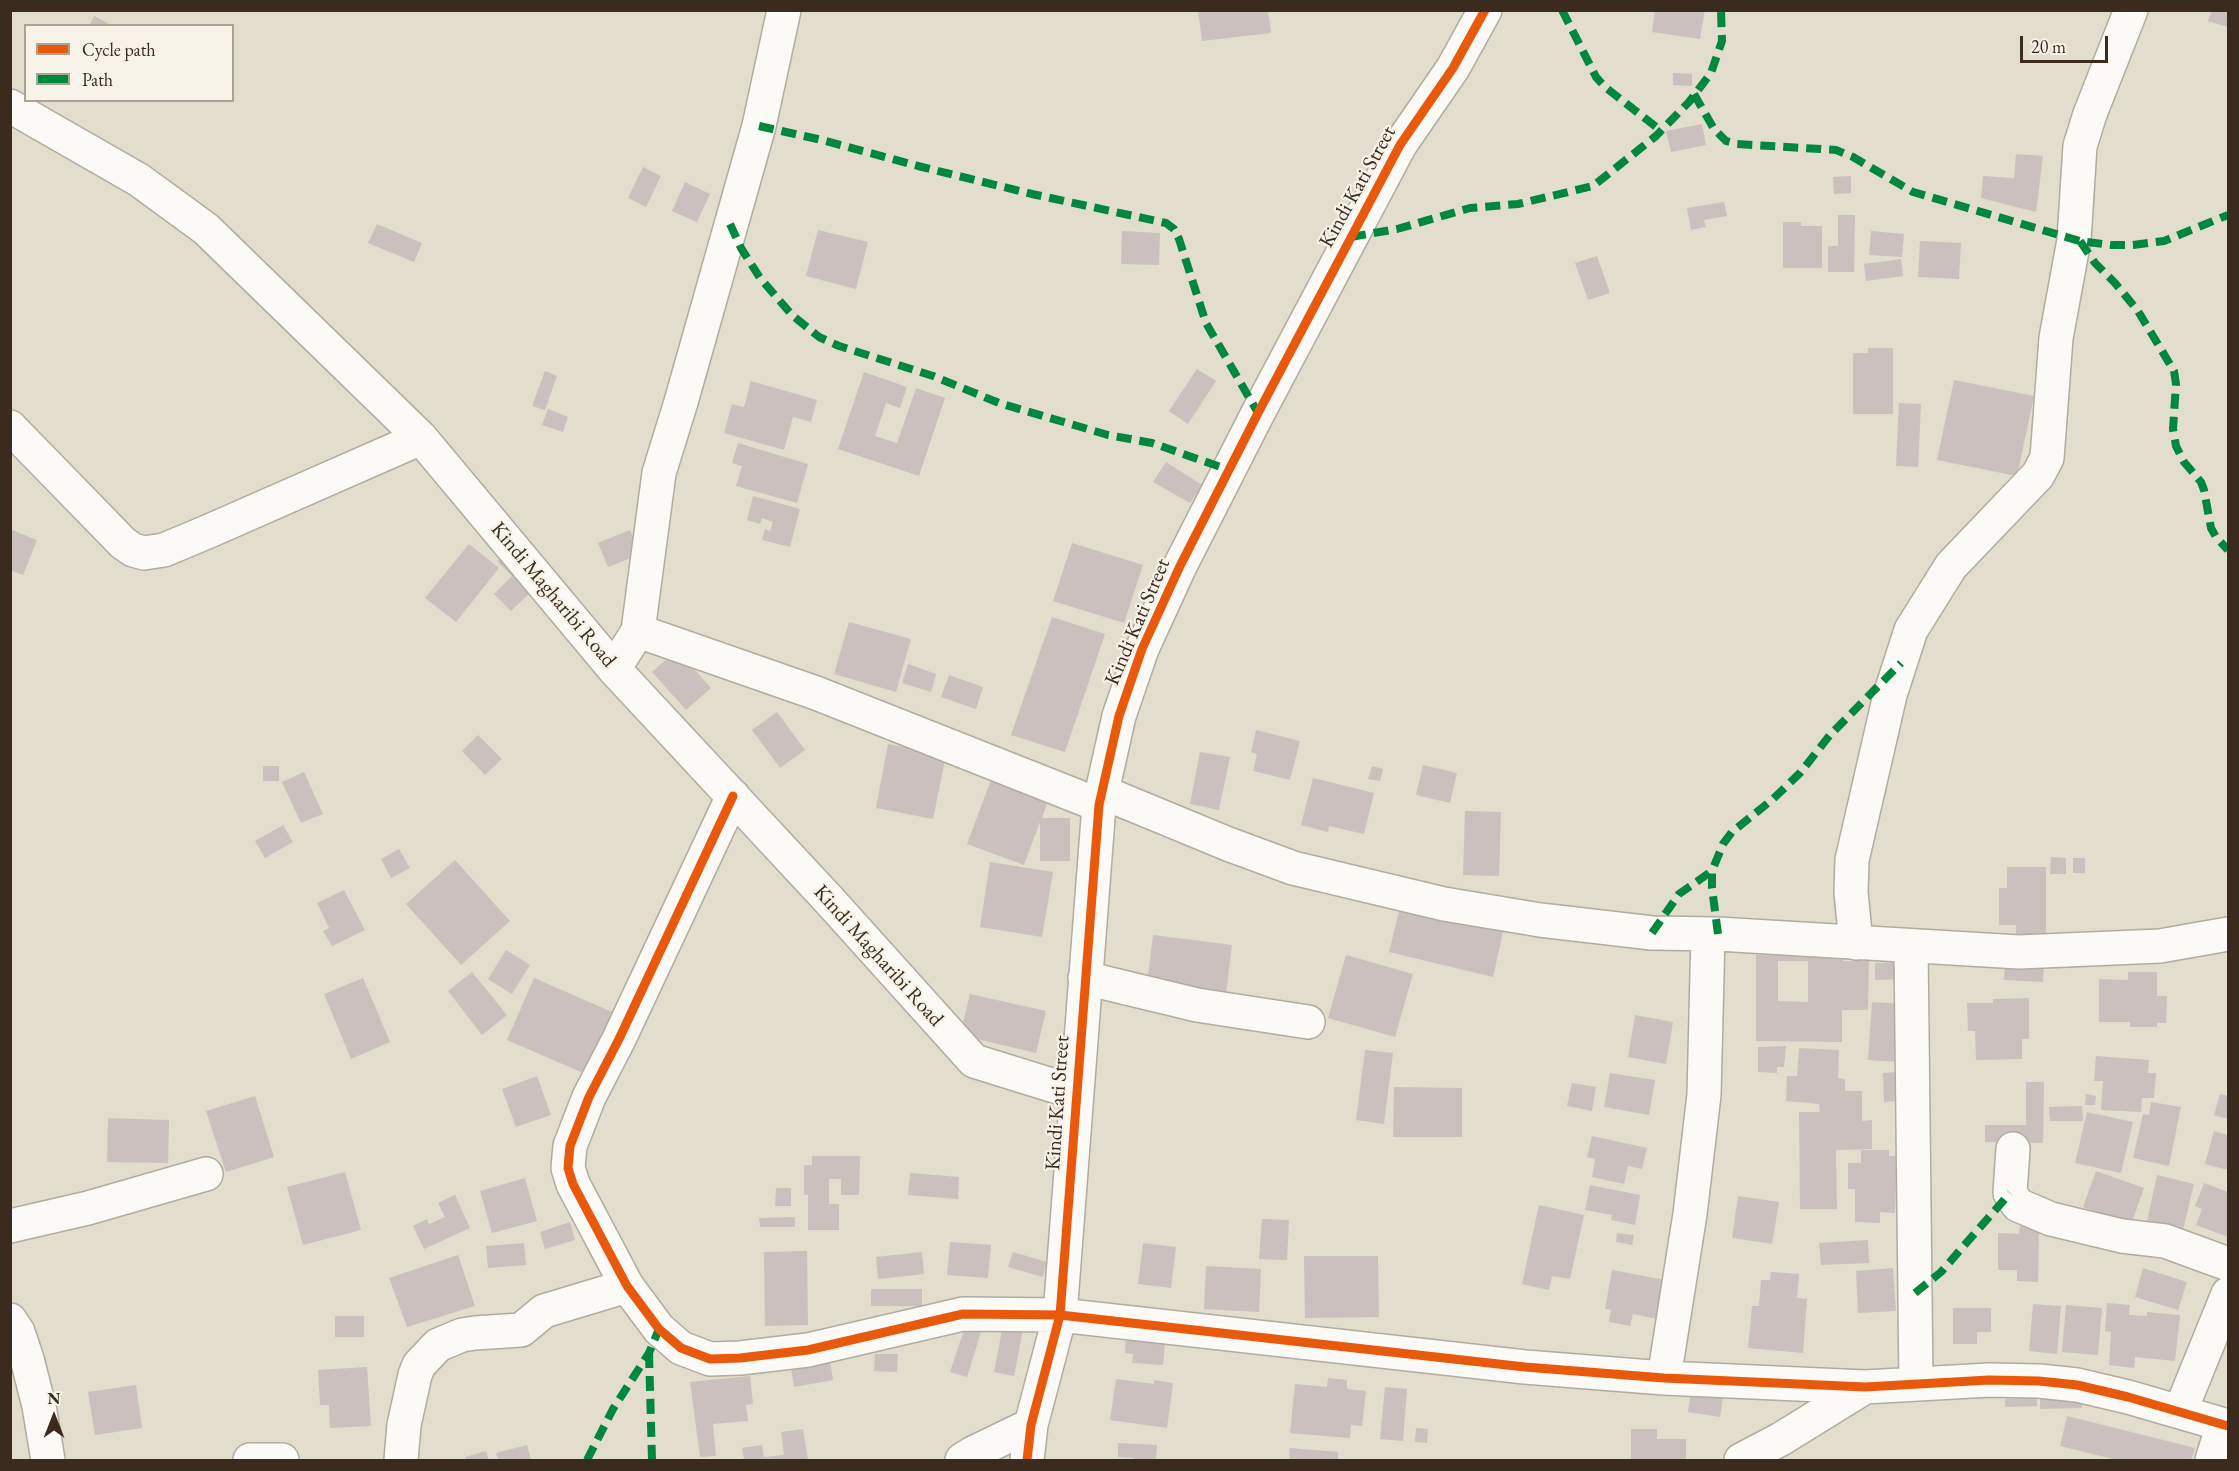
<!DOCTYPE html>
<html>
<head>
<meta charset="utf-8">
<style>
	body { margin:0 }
	#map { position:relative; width:2239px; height:1471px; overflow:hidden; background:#e2ddcc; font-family:"EB Garamond",serif }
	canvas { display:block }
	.frame { position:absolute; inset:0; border:12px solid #3b2a1e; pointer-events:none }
	.legend { position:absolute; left:24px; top:24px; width:210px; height:78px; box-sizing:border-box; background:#f7f3e8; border:2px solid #aca397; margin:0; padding:8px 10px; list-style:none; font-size:18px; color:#3b2a1e }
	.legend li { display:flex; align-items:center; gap:12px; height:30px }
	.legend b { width:30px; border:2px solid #aca397 }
	.north { position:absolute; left:24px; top:1387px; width:60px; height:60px; -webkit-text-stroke:4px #f7f3e8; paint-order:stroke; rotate:0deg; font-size:16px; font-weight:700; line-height:24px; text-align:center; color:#3b2a1e }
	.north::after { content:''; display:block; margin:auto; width:21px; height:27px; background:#3b2a1e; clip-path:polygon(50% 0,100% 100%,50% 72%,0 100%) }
	.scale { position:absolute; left:2020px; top:36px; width:88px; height:27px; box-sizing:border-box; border:3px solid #3b2a1e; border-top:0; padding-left:8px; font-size:18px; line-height:21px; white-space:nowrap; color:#3b2a1e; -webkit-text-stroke:4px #f7f3e8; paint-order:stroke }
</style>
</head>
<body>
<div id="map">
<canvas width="2239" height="1471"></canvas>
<div class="frame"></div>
<ul class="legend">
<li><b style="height:8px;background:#e8590c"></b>Cycle path</li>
<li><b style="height:8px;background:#00873e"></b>Path</li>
</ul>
<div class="north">N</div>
<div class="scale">20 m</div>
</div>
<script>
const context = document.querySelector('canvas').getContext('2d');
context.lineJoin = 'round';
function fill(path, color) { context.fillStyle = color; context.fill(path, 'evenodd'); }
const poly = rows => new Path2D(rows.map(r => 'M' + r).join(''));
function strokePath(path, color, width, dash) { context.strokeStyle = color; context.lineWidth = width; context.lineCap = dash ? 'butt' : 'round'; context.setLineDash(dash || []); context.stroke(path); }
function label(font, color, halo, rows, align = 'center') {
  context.font = font + ' "EB Garamond",serif'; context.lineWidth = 4.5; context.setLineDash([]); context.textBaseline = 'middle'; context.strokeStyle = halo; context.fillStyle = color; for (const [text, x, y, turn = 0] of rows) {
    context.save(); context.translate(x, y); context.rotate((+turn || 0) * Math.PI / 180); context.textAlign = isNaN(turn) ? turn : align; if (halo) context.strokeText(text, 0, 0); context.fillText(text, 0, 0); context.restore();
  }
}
fill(poly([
	[1198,10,1268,10,1271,33,1202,41],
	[1655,10,1705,10,1700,39,1652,32],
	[2212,10,2228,10,2228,27,2208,21],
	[94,16,113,26,89,26],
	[1673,73,1692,74,1692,86,1673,85],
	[1702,124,1706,145,1671,152,1666,131],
	[2016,154,2043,156,2036,212,1981,198,1983,176,2014,178],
	[643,167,661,176,646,207,628,198],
	[1851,176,1851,193,1834,194,1833,177],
	[685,182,710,194,697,222,672,211],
	[1724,202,1727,216,1704,220,1706,227,1691,230,1687,208],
	[1838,215,1855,215,1854,272,1828,272,1828,246,1838,246],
	[1783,222,1801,222,1801,226,1822,226,1822,268,1783,268],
	[377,224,422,243,414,262,368,243],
	[818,230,868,242,856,289,806,276],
	[1122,231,1160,233,1159,265,1121,264],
	[1871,231,1904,234,1902,257,1869,255],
	[1920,241,1961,243,1959,279,1918,277],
	[1597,256,1610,293,1588,300,1575,263],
	[1901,259,1903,276,1866,281,1864,264],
	[1868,348,1893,348,1893,414,1853,414,1853,353,1868,353],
	[1197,369,1216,381,1188,424,1169,411],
	[545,371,557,376,545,410,532,406],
	[864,372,907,387,900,408,886,403,875,436,897,443,916,388,945,398,919,476,838,449],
	[1954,380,2034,396,2017,476,1937,460],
	[751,381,817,400,811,422,793,417,784,450,724,433,732,404,744,407],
	[1899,403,1921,404,1918,467,1896,466],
	[548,409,568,417,563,432,542,425],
	[738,443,808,464,797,503,736,486,742,466,732,463],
	[1166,462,1202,485,1190,503,1153,482],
	[753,496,800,509,790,547,762,540,765,529,770,531,773,522,762,518,760,524,747,520],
	[10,529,37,540,23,575,10,570],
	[630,530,641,554,608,567,598,543],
	[1072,543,1143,565,1124,623,1053,601],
	[469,544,499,568,456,622,425,598],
	[505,554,537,586,511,611,494,594,512,576,497,561],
	[1052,617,1105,634,1065,752,1011,735],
	[849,622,911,639,896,692,834,674],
	[677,650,711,688,686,710,652,672],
	[908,664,936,674,931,692,902,683],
	[949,675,983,687,976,709,941,697],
	[777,712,805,750,780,768,752,730],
	[1256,730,1300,741,1290,780,1253,771,1257,754,1251,752],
	[478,735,502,759,485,775,462,751],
	[888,744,946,755,933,819,876,808],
	[1200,752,1230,757,1219,810,1190,804],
	[1423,765,1457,773,1450,803,1416,795],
	[263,766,279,766,279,781,263,781],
	[1372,766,1383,769,1380,781,1368,779],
	[304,772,323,814,301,823,282,782],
	[1313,778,1374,793,1364,834,1329,826,1328,832,1301,825],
	[991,780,1048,801,1042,818,1070,818,1070,861,1040,861,1040,822,1024,865,967,844],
	[1465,811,1501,812,1499,876,1463,875],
	[283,825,293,842,265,858,255,841],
	[399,849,410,868,391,878,381,859],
	[2051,857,2066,858,2066,874,2050,874],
	[2073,858,2085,858,2085,873,2073,873],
	[455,860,510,921,461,965,406,904],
	[990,862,1053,872,1042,937,980,927],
	[2007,867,2046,867,2046,934,2016,934,2016,925,1999,925,1999,888,2007,888],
	[344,890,365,930,332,946,323,931,329,928,317,903],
	[1400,907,1503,932,1493,977,1389,952],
	[1153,935,1232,945,1226,994,1147,984],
	[506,950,530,965,512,994,488,979],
	[1346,955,1413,974,1395,1037,1328,1018],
	[1756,955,1843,956,1843,961,1869,961,1868,1010,1842,1010,1842,1042,1756,1041],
	[1778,961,1808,961,1808,1002,1778,1001],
	[1903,962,1904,979,1875,980,1875,963],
	[2005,962,2044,965,2043,982,2004,980],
	[472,972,507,1015,482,1035,448,991],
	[2128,972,2157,972,2157,996,2167,996,2166,1023,2157,1023,2157,1027,2130,1027,2130,1022,2099,1022,2099,979,2128,980],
	[363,978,390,1042,351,1059,324,994],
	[534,978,617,1014,590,1076,507,1040],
	[970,994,1046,1011,1036,1053,960,1035],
	[2029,998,2029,1039,2022,1039,2022,1059,1976,1060,1975,1031,1968,1031,1967,1003,1993,1003,1993,999],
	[1872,1002,1903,1004,1899,1062,1868,1060],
	[1635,1015,1673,1022,1666,1064,1628,1057],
	[1786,1046,1784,1067,1777,1067,1777,1073,1758,1072,1758,1047],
	[1799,1048,1839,1050,1838,1078,1845,1079,1845,1091,1862,1091,1862,1121,1872,1120,1872,1149,1836,1150,1837,1209,1800,1209,1799,1112,1820,1112,1819,1104,1786,1101,1787,1076,1797,1076],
	[1365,1050,1393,1053,1384,1124,1356,1120],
	[2096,1056,2149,1060,2148,1073,2156,1073,2154,1098,2142,1098,2141,1112,2101,1110,2103,1081,2094,1081],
	[1897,1072,1898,1101,1884,1102,1883,1073],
	[1610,1073,1655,1080,1649,1115,1604,1107],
	[537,1076,551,1115,516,1127,502,1089],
	[2026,1082,2044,1082,2043,1143,1985,1142,1985,1125,2026,1125],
	[1572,1083,1596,1087,1592,1111,1567,1106],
	[1394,1087,1462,1088,1462,1137,1393,1137],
	[2086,1094,2096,1096,2095,1105,2085,1105],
	[2220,1094,2228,1096,2228,1119,2214,1115],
	[255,1096,274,1157,226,1172,206,1111],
	[2151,1102,2181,1107,2169,1166,2133,1158,2143,1114,2149,1115],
	[2082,1106,2083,1121,2050,1121,2049,1107],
	[2087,1112,2133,1122,2121,1173,2075,1163],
	[108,1118,169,1120,168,1163,107,1162],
	[2214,1131,2228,1135,2228,1170,2205,1164],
	[1592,1136,1647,1148,1642,1169,1628,1166,1624,1184,1592,1177,1595,1159,1587,1157],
	[1861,1150,1889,1150,1889,1156,1905,1156,1905,1185,1896,1185,1895,1213,1880,1212,1880,1223,1855,1222,1855,1189,1848,1189,1848,1163,1861,1163],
	[812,1156,860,1156,859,1195,841,1195,841,1179,829,1179,829,1204,839,1204,839,1230,808,1230,808,1195,804,1195,804,1165,812,1165],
	[2096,1171,2144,1188,2128,1233,2102,1225,2105,1215,2083,1207],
	[345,1172,361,1230,303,1245,287,1187],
	[910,1173,959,1177,958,1199,908,1195],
	[2157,1175,2194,1184,2183,1230,2147,1221],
	[525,1178,537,1221,492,1233,480,1191],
	[2204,1183,2228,1192,2228,1237,2196,1225,2202,1209,2195,1206],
	[1590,1185,1640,1195,1635,1225,1611,1220,1612,1215,1585,1210],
	[776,1188,791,1188,791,1206,775,1206],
	[455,1195,470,1228,424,1249,413,1226,427,1219,429,1224,445,1217,438,1203],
	[1738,1196,1779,1202,1772,1244,1732,1238],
	[1539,1205,1584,1215,1570,1279,1552,1276,1549,1290,1522,1284],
	[795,1217,795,1227,760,1227,759,1218],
	[1262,1219,1289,1220,1287,1260,1259,1259],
	[570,1222,575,1240,545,1249,540,1232],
	[2020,1226,2039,1227,2038,1282,2017,1281,2017,1270,1998,1270,1998,1233,2019,1234],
	[1617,1233,1634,1235,1632,1245,1616,1242],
	[1868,1240,1869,1263,1821,1265,1819,1243],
	[950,1242,991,1245,988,1278,947,1275],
	[524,1243,526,1265,488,1268,486,1246],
	[1143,1243,1176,1247,1171,1288,1138,1284],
	[807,1251,808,1325,765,1326,764,1252],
	[922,1252,924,1274,878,1279,876,1257],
	[1013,1252,1047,1262,1043,1277,1008,1267],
	[458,1255,475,1306,407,1327,389,1278],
	[1304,1256,1378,1256,1379,1317,1305,1318],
	[1206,1266,1261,1269,1259,1312,1204,1309],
	[1893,1268,1896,1311,1858,1313,1856,1271],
	[2143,1268,2187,1282,2178,1310,2135,1297],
	[1612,1270,1665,1280,1657,1319,1633,1314,1630,1326,1609,1322,1611,1310,1605,1309],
	[1771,1272,1799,1274,1797,1298,1807,1299,1803,1353,1748,1348,1752,1306,1759,1306,1761,1280,1770,1280],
	[871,1289,922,1289,922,1306,871,1306],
	[2107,1303,2130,1305,2129,1315,2147,1316,2147,1312,2180,1315,2175,1361,2135,1357,2134,1368,2109,1365,2111,1332,2105,1331],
	[2033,1304,2061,1306,2057,1354,2029,1351],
	[2066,1305,2102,1308,2098,1355,2062,1352],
	[1953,1308,1991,1308,1991,1332,1977,1332,1977,1344,1953,1344],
	[335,1316,364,1316,364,1337,335,1337],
	[1167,1319,1163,1365,1132,1363,1133,1354,1125,1353,1126,1337],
	[1003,1325,1023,1329,1014,1376,994,1372],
	[965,1327,981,1332,967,1377,950,1372],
	[875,1354,898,1354,897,1372,874,1371],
	[830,1361,833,1380,794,1387,791,1368],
	[367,1367,371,1426,330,1428,329,1405,320,1405,318,1370],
	[750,1376,753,1404,746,1405,748,1421,713,1424,716,1456,700,1457,690,1382],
	[1328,1378,1347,1380,1347,1389,1366,1391,1362,1426,1351,1425,1350,1438,1290,1433,1295,1384,1327,1387],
	[1116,1379,1154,1384,1154,1380,1173,1383,1167,1428,1110,1420],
	[136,1385,142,1428,95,1435,88,1392],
	[1692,1385,1724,1390,1720,1417,1688,1412],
	[1385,1387,1407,1389,1403,1441,1380,1439],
	[2081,1396,2082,1408,2040,1409,2040,1398],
	[2037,1398,2037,1406,2005,1407,2005,1399],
	[2067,1416,2195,1448,2191,1460,2117,1460,2060,1446],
	[1416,1428,1428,1429,1427,1443,1415,1442],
	[803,1429,808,1460,744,1460,742,1448,762,1445,764,1457,784,1455,781,1432],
	[1631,1429,1657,1429,1657,1439,1686,1439,1686,1460,1631,1460],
	[1118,1443,1157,1445,1156,1460,1134,1460,1134,1458,1118,1457],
	[527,1445,531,1460,498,1460,496,1453],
	[1290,1448,1338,1452,1338,1460,1289,1460],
	[486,1451,489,1460,466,1460,465,1457]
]), '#cbc0bd');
const minor = poly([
	[10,106,139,180,206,229,421,438,614,669,829,900,974,1061,1077,1093],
	[10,427,123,543,133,550,144,553,164,550,207,532,421,438],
	[638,631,816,693,1099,805],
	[614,669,638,631,659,473,681,402,759,126,784,10],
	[1102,792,1228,844,1293,868,1444,904,1540,920,1652,933,1718,934,2019,952,2160,946,2228,934],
	[733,796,619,1039,589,1097,570,1146,568,1168,573,1184,627,1286,659,1329,681,1348,710,1359,740,1358,808,1350,963,1314,1060,1315,1525,1367,1664,1378,1865,1387,1989,1380,2039,1381,2077,1385,2128,1397,2228,1426],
	[1856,943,1851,892,1852,860,1890,695,1911,630,1951,566,2038,475,2047,458,2056,338,2074,240,2080,146,2090,114,2131,10],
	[1911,946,1916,1384],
	[1085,978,1197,1005,1308,1022],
	[2013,1149,2010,1193,2018,1205,2051,1219,2122,1236,2165,1241,2228,1264],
	[10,1226,88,1208,206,1174],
	[10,1320,18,1332,27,1359,39,1406,48,1460],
	[1664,1378,1690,1214,1704,1095,1708,934],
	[2180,1412,2228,1294],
	[250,1460,282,1460],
	[401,1460,404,1425,415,1375,419,1365,438,1345,462,1335,475,1333,521,1330,544,1311,627,1286],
	[962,1460,973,1453,1031,1425],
	[1027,1460,1031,1425,1060,1315,1099,805,1119,716,1142,649,1180,566,1258,413,1400,145,1453,68,1485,10],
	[1741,1460,1781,1439,1865,1387],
	[2212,1460,2223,1425]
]);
strokePath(minor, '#b0ac9f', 36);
strokePath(minor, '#fbfaf7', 33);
strokePath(poly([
	[1562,10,1596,77,1605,87,1660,130],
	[1694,94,1714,129,1726,141,1737,144,1836,150,1853,157,1913,192,2080,241,2111,245,2133,245,2164,241,2228,215],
	[759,126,822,140,918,166,1032,194,1166,223,1174,229,1179,239,1206,323,1258,413],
	[730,224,741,248,760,278,792,315,819,337,839,346,933,376,999,403,1108,435,1152,443,1229,470],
	[1351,237,1397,229,1470,208,1518,204,1593,186,1656,136,1689,102,1711,73,1722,41,1721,10],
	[2080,241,2095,263,2115,283,2138,311,2174,371,2176,384,2173,429,2176,446,2184,462,2201,482,2204,490,2211,528,2216,537,2228,550],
	[1652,933,1679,894,1712,871],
	[1718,934,1712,888,1712,871,1723,844,1732,832,1773,799,1800,773,1830,735,1901,663],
	[1915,1293,1941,1272,2010,1193],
	[649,1353,652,1460],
	[587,1460,613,1409,649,1353,659,1329]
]), '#00873e', 8, [15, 8]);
strokePath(poly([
	[733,796,619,1039,589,1097,570,1146,568,1168,573,1184,627,1286,659,1329,681,1348,710,1359,740,1358,808,1350,963,1314,1060,1315,1525,1367,1664,1378,1865,1387,1989,1380,2039,1381,2077,1385,2128,1397,2228,1426],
	[1027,1460,1031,1425,1060,1315,1099,805,1119,716,1142,649,1180,566,1258,413,1400,145,1453,68,1485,10]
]), '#e8590c', 9);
label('21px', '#3b2a1e', '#f7f3e8', [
	["Kindi Kati Street",1358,187,-61],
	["Kindi Magharibi Road",553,595,50],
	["Kindi Kati Street",1138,622,-67],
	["Kindi Magharibi Road",878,956,48],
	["Kindi Kati Street",1058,1103,-86]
]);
</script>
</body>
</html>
